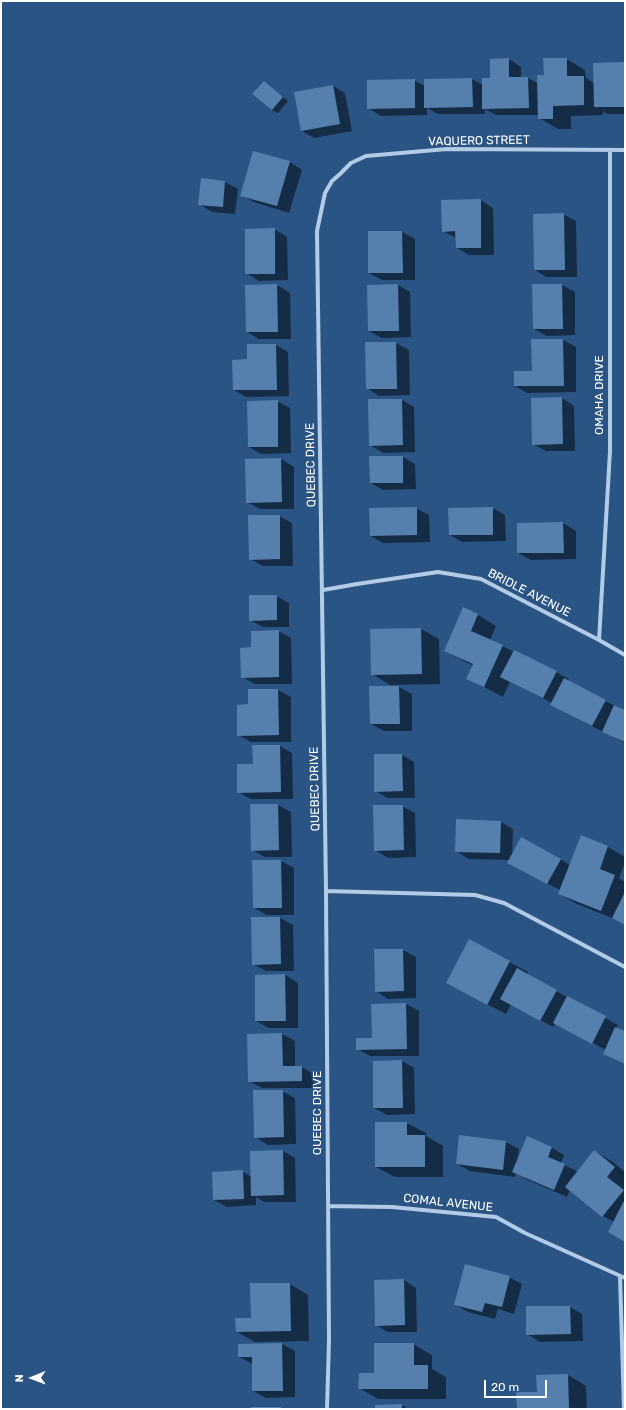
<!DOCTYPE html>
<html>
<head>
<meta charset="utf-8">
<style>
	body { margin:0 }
	#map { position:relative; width:626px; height:1410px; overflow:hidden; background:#295483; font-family:Rubik,sans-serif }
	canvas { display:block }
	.frame { position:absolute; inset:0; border:2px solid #fff; pointer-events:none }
	.north { position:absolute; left:12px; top:1358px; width:40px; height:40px; -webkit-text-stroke:3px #295483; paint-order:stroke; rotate:269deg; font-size:11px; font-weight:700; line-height:16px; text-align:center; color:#fff }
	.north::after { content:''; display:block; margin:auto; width:14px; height:18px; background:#fff; clip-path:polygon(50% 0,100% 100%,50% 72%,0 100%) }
	.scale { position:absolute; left:484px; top:1380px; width:63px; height:18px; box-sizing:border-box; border:2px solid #fff; border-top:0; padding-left:5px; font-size:12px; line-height:14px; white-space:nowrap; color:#fff; -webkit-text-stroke:3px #295483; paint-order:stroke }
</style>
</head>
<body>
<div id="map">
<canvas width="626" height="1410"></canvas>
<div class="frame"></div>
<div class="north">N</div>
<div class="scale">20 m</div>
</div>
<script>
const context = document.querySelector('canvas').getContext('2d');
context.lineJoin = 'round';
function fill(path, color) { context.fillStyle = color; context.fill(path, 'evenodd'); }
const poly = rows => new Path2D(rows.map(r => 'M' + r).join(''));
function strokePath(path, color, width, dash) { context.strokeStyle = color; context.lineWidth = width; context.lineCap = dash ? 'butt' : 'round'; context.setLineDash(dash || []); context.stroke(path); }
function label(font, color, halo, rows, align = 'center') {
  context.font = font + ' Rubik,sans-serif'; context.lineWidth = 3; context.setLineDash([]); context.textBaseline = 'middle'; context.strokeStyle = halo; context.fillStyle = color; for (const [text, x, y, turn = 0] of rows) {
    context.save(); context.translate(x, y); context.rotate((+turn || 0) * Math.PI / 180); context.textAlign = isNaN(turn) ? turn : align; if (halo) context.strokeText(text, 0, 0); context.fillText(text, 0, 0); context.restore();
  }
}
fill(poly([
	[509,59,521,67,521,78,528,78,539,84,545,76,567,59,585,70,586,78,594,83,594,64,624,63,625,114,607,114,603,111,603,115,571,116,571,129,558,129,539,118,539,115,496,115,485,109,485,114,438,114,427,108,427,115,381,116,368,108,414,80,425,86,472,79,483,85,491,79],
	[264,82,288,101,278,113,272,110],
	[333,86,345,93,352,131,314,138,302,131],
	[290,162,302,170,289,213,254,202,241,195],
	[225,182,238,189,235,214,212,212,199,204],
	[480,200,493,208,494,255,469,255,457,248,456,238,443,231],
	[563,214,576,221,577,277,547,277,535,270],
	[274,229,287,237,288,280,259,281,246,273],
	[402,232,415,239,415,280,382,280,369,273],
	[277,285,290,293,291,339,259,339,247,332,246,286],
	[398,285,410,292,411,337,382,338,369,331],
	[533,285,562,285,575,292,575,335,547,336,534,329],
	[532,340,563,340,576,347,576,392,527,393,515,386,533,372],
	[366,343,396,343,409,350,410,395,379,396,367,388],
	[276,345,288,352,289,396,246,397,234,390],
	[562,398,574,406,575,451,546,451,533,444],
	[402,400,414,407,415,452,383,453,370,445],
	[277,401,290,408,291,453,261,454,249,447],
	[403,457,415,464,416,489,383,490,371,483],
	[281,459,294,467,294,509,260,509,247,502],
	[416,508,429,515,430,542,383,543,371,536],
	[493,508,505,515,506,541,462,542,450,535],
	[279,516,292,523,293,566,263,566,250,559],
	[563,523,576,531,576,559,531,560,518,553,518,524],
	[276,596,289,603,289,627,263,627,250,620],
	[478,615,496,626,490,640,556,672,569,679,567,681,625,711,625,743,564,712,552,703,510,681,503,697,467,678,473,666,445,651],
	[421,629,439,639,440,684,390,685,372,674],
	[278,631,291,638,292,684,255,684,242,677,252,648],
	[399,687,412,694,412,731,384,731,371,724],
	[249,690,278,690,291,697,291,742,251,742,238,735,249,705],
	[280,746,292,753,293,799,251,799,238,792,254,765],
	[402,755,414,762,415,798,388,798,375,791],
	[251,805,278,805,291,812,292,857,265,857,252,850],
	[402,806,415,813,416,857,388,858,375,850],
	[501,822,513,829,512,856,560,859,570,865,581,836,608,847,625,857,625,862,619,878,625,882,625,925,617,920,577,904,559,894,560,890,521,870,510,860,469,859,456,851],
	[281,861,294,868,294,915,267,915,254,908],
	[252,918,280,918,293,925,294,971,266,971,253,964],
	[469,940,528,972,527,975,618,1025,616,1029,625,1033,625,1064,604,1053,606,1050,556,1023,553,1027,511,1004,506,1014,465,993],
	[403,950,416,957,416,998,388,999,376,991],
	[285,975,298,983,298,1028,269,1028,256,1021],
	[406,1004,419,1011,419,1056,370,1056,357,1049,373,1039],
	[282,1034,295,1041,295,1067,302,1067,314,1074,314,1088,262,1088,249,1081,248,1035],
	[402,1061,414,1068,415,1114,387,1115,374,1108],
	[282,1091,295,1098,296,1144,268,1145,255,1137],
	[407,1123,426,1133,426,1136,443,1146,443,1177,395,1177,376,1167],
	[460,1136,506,1142,519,1149,517,1159,527,1137,552,1148,564,1155,561,1163,578,1172,594,1151,613,1162,625,1172,625,1241,614,1222,603,1216,570,1190,567,1197,526,1179,516,1173,515,1177,470,1171,457,1164],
	[283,1151,295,1158,296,1202,264,1202,256,1197,256,1205,227,1207,214,1200,242,1171,251,1177],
	[509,1277,522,1284,514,1314,498,1309,495,1319,468,1312,456,1305],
	[404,1280,416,1288,417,1332,388,1332,376,1325],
	[290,1284,308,1295,309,1341,255,1342,237,1332],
	[570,1307,582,1314,583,1341,540,1342,527,1334],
	[282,1344,295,1351,295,1397,266,1398,253,1391,253,1364,239,1357],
	[413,1344,432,1355,432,1369,446,1377,446,1399,378,1399,359,1388],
	[568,1375,586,1386,587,1409,518,1409,538,1393],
	[402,1405,408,1409,376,1409,376,1406]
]), '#0007');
fill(poly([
	[509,58,509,77,528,77,529,108,482,109,482,78,490,78,490,59],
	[543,58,567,58,567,76,584,76,584,105,553,106,553,119,538,119,537,75,544,75],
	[624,62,625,107,594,107,593,63],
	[472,78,473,107,424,108,424,79],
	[415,79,415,108,367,109,367,80],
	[264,81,283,97,272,110,252,94],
	[333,85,340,124,301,131,294,92],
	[253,151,290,161,277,206,240,196],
	[201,178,225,181,223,207,198,205],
	[481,199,481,248,456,248,455,231,442,232,441,200],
	[564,213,565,270,534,270,533,214],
	[275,228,275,274,245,274,245,229],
	[368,231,402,231,403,273,368,273],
	[277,284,278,332,246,332,245,285],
	[398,284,399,331,368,331,367,285],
	[532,284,562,284,563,329,533,329],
	[531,339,563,339,564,386,514,386,514,371,532,371],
	[365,342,396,342,397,389,366,389],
	[247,344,276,344,277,390,233,390,232,360,247,359],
	[562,397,563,444,532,445,531,398],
	[368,399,402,399,403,445,369,446],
	[278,400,278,447,248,447,247,401],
	[369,456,403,456,403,483,370,483],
	[281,458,282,502,246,503,245,459],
	[417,507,417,535,370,536,369,508],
	[493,507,493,535,449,535,448,508],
	[248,515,280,515,280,559,249,560],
	[563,522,564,553,517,553,517,523],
	[249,595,277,595,277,620,249,621],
	[463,607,478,614,471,631,503,645,484,687,466,679,473,664,444,651],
	[421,628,422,674,371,675,370,629],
	[279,630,279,677,241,678,240,648,251,647,251,631],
	[514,650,557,671,543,698,500,677],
	[564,678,606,700,592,726,550,705],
	[369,686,399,686,400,724,370,724],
	[248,689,278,689,279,735,237,736,237,705,248,704],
	[614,705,625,710,625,742,602,732],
	[252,745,280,745,281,792,237,793,237,764,253,764],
	[374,754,402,754,403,791,374,792],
	[250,804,278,804,279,850,251,851],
	[373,805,403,805,404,850,374,851],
	[456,819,501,821,500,853,455,852],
	[581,835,608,846,600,869,615,875,601,911,558,894],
	[521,837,561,859,547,884,507,863],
	[252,860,281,860,282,908,253,908],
	[625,892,625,925,612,918],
	[251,917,280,917,281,964,252,965],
	[469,939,510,961,487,1005,446,983],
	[374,949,403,949,404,991,375,992],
	[517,968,557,990,540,1021,500,999],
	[285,974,286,1021,255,1021,255,975],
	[567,996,606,1016,592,1044,553,1023],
	[406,1003,407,1049,356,1050,356,1038,372,1038,371,1004],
	[615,1027,625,1031,625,1064,603,1054],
	[282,1033,283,1066,302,1066,302,1081,248,1082,247,1034],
	[402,1060,403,1108,373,1108,373,1061],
	[253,1090,283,1090,284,1137,254,1138],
	[375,1122,407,1122,407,1135,425,1135,425,1167,375,1167],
	[459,1135,506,1141,503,1170,456,1164],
	[527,1136,552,1147,548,1157,565,1164,554,1190,512,1172],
	[283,1150,284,1195,251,1196,250,1151],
	[594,1150,615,1167,607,1177,624,1190,602,1217,565,1187],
	[243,1170,244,1199,213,1200,212,1172],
	[625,1199,625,1242,608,1232],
	[465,1264,510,1276,502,1307,485,1303,482,1312,454,1305],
	[404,1279,405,1325,375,1326,374,1280],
	[250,1283,290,1283,291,1331,236,1332,235,1318,251,1318],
	[526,1306,570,1306,571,1334,526,1335],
	[282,1343,283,1391,252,1391,252,1357,238,1357,238,1344],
	[374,1343,414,1343,414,1365,428,1365,428,1389,358,1389,359,1373,374,1373],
	[568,1374,569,1409,517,1409,516,1392,537,1392,536,1375],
	[402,1404,402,1409,375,1409,375,1405],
	[251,1407,281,1407,281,1409,251,1409]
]), '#5580ad');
strokePath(poly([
	[323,590,357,584,438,572,481,579,599,640,625,655],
	[599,640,610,451,610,150],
	[326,891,475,895,504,903,625,967],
	[328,1206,392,1207,496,1217,525,1233,625,1278],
	[620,1276,624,1409],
	[327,1409,329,1340,326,891,317,231,325,193,332,181,340,174,351,163,366,156,447,149,625,150]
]), '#b2cce7', 4);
label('12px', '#fff', '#295483', [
	["VAQUERO STREET",479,141,-1],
	["OMAHA DRIVE",600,395,-90],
	["QUEBEC DRIVE",311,465,-91],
	["BRIDLE AVENUE",529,593,27],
	["QUEBEC DRIVE",315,789,-91],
	["QUEBEC DRIVE",318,1113,-90],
	["COMAL AVENUE",448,1203,6]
]);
</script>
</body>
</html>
